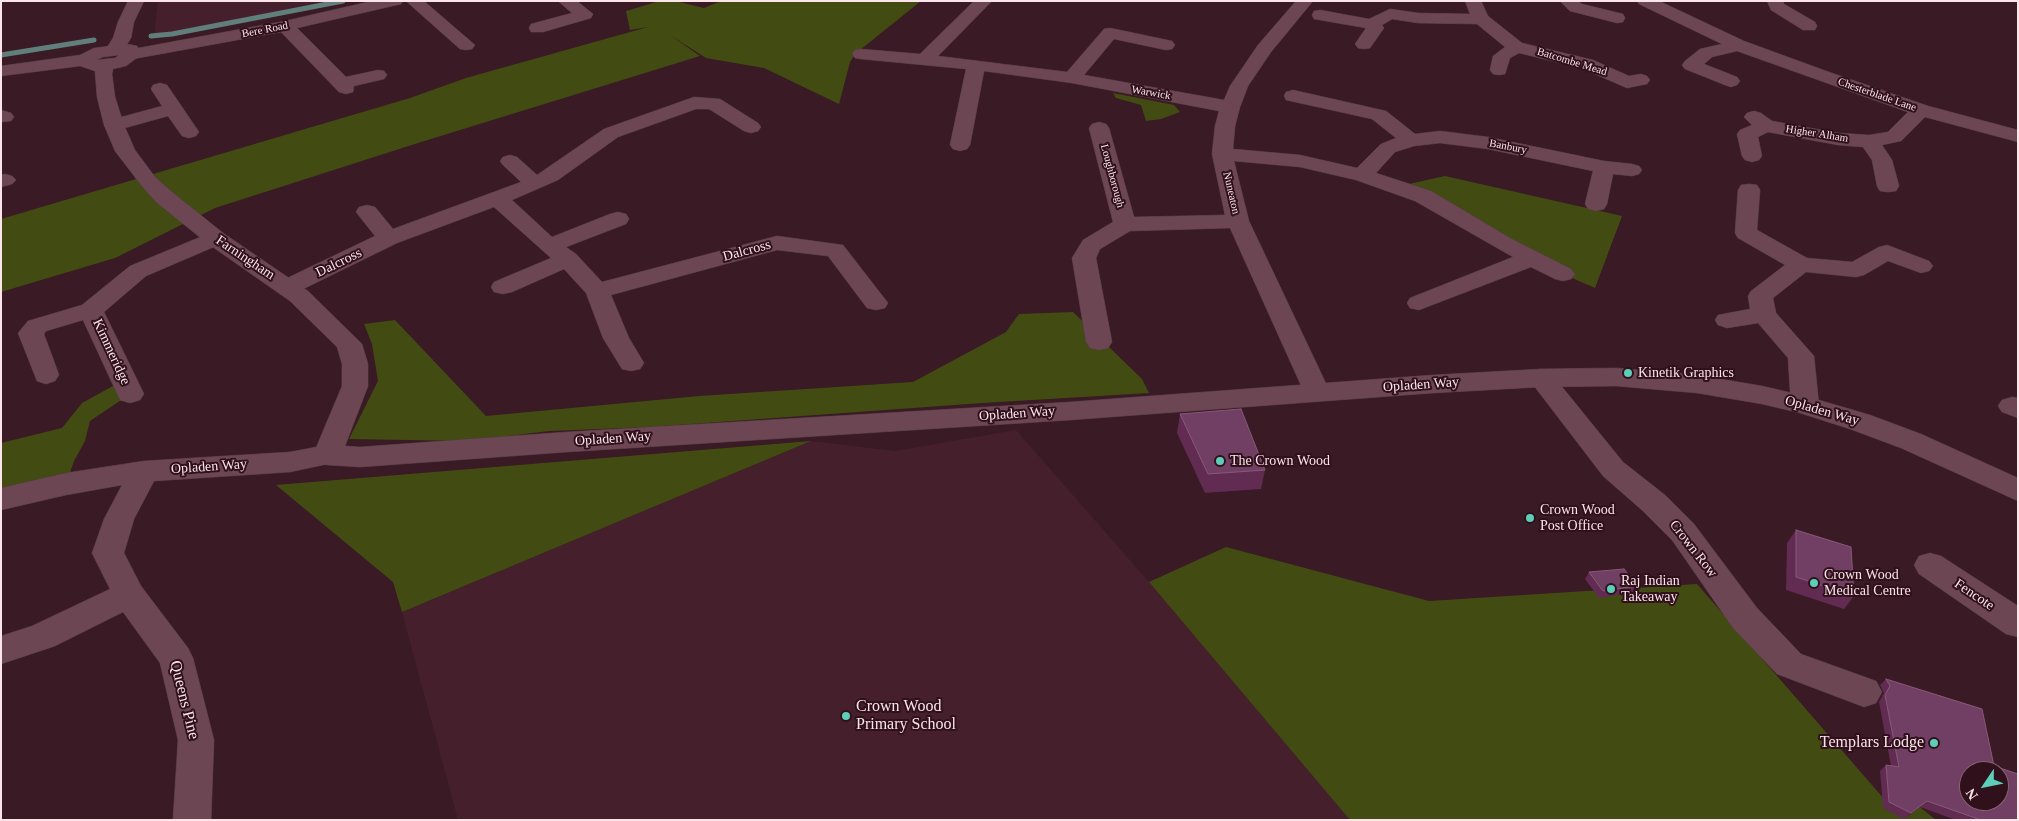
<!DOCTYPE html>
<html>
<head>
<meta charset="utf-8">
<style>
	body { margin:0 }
	#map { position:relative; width:2019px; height:821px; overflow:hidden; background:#391a25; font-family:Georgia,serif }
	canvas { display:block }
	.frame { position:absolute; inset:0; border:2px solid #fbe4ea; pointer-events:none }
	.north { position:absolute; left:1959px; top:761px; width:50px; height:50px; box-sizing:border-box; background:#2f101b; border:1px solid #81656e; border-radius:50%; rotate:236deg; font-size:14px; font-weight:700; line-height:20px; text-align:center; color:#fbe4ea }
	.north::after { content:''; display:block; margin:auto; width:18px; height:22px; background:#5dceb8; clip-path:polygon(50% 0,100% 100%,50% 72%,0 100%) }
</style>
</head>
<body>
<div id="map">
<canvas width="2019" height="821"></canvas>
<div class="frame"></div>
<div class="north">N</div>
</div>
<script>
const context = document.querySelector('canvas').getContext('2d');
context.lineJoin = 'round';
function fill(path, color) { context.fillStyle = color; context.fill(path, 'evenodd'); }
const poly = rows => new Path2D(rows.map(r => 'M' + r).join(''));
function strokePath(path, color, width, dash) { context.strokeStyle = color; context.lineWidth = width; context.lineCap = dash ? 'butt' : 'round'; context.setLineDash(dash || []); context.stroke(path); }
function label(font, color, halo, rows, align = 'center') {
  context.font = font + ' Georgia,serif'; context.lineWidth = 4; context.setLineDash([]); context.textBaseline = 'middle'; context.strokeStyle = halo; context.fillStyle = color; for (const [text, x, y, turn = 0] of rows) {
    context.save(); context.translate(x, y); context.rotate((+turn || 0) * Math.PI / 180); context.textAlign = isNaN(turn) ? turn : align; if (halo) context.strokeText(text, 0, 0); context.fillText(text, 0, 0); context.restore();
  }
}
fill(poly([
	[158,1,331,1,154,36],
	[1016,430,1149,582,1350,820,458,820,402,612,811,441,895,451]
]), '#461f2d');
fill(poly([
	[660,1,675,1,704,8,721,1,921,1,855,54,850,62,839,104,764,68,706,58,670,35,700,56,418,143,215,208,115,258,1,292,1,219,410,98,466,78,648,27,630,30,626,11],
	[1113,93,1174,105,1180,112,1161,119,1146,121,1141,105,1116,98],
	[1445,176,1622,216,1595,288,1563,274,1409,184],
	[1073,312,1142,379,1149,393,982,403,650,427,549,431,467,441,349,439,378,381,372,344,364,324,395,320,486,416,699,396,913,382,1006,332,1019,314],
	[124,380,130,394,90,421,85,441,74,461,66,484,1,500,1,443,62,428,82,403],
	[811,441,402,612,393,582,276,485],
	[1226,547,1429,601,1697,584,1885,800,1920,807,1936,820,1350,820,1149,582]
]), '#424c12');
strokePath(poly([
	[151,36,172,34,343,1],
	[1,55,94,40]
]), '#607f7a', 5);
const street = poly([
	[128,1,144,1,134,22,131,38,124,49,121,53,115,54,109,53,106,49,113,38,118,22,128,1],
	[372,1,403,1,401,4,297,28,346,77,378,70,384,71,387,75,384,79,354,86,353,92,346,94,339,92,281,32,133,59,127,58,124,54,127,50,133,49,285,21,372,1],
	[406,1,424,1,475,45,472,49,466,50,460,49,406,1],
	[558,1,577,1,593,14,591,18,543,32,531,32,529,28,531,24,572,13,558,1],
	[974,1,992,1,938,56,1067,72,1104,29,1110,28,1172,41,1175,45,1172,49,1166,50,1114,39,1084,75,1224,100,1230,86,1258,45,1296,1,1313,1,1271,52,1248,86,1240,107,1235,126,1233,149,1300,155,1357,168,1381,144,1396,138,1372,119,1286,100,1284,96,1286,92,1293,90,1386,111,1415,134,1440,131,1488,137,1604,161,1632,164,1639,166,1642,170,1639,174,1632,176,1613,174,1607,204,1604,209,1596,211,1588,209,1585,204,1593,171,1488,149,1440,143,1414,146,1395,152,1376,173,1431,191,1510,238,1571,269,1575,274,1571,279,1563,281,1555,279,1531,267,1419,310,1410,308,1407,303,1410,298,1513,257,1415,201,1356,180,1300,167,1234,161,1249,221,1330,392,1327,398,1317,401,1307,398,1304,392,1230,228,1130,231,1100,249,1096,258,1112,342,1108,348,1099,350,1090,348,1086,342,1072,258,1083,240,1113,222,1089,128,1092,124,1099,122,1106,124,1109,128,1134,217,1225,215,1212,154,1215,126,1219,111,1072,83,984,71,970,145,967,149,960,151,953,149,950,145,966,69,861,59,855,58,852,54,855,50,861,49,920,54,974,1],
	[1465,1,1481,1,1488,16,1522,43,1593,60,1629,76,1641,74,1647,76,1650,80,1647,84,1627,88,1581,68,1519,53,1510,58,1505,74,1499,75,1493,74,1490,70,1493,56,1505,47,1477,24,1418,23,1392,19,1382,25,1384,28,1370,48,1364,49,1358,48,1355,44,1366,28,1320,20,1314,19,1312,15,1314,11,1320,10,1369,19,1390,9,1418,13,1470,14,1465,1],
	[1560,1,1578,1,1582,4,1623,14,1625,18,1623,22,1617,23,1570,11,1560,1],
	[1637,1,1659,1,1744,41,1826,71,1928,106,2018,130,2018,142,1925,117,1901,141,1882,145,1892,160,1899,186,1896,191,1888,192,1880,191,1877,186,1872,160,1863,147,1838,145,1768,132,1758,137,1762,156,1759,160,1752,162,1745,160,1742,156,1737,134,1740,130,1752,125,1744,117,1747,113,1754,111,1761,113,1772,121,1838,133,1869,135,1888,132,1908,112,1737,51,1712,57,1704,64,1737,77,1740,81,1737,85,1731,87,1725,85,1685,69,1682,65,1685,61,1700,49,1722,44,1639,4,1637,1],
	[1767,1,1783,1,1784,4,1815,22,1817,26,1815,30,1803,30,1771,10,1767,1],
	[160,83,167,85,199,132,196,136,189,138,182,136,168,116,114,131,107,129,104,125,107,121,162,106,151,89,153,85,160,83],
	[694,97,720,99,758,123,761,127,758,131,751,133,744,131,709,109,696,109,618,137,558,180,512,200,552,237,610,214,618,212,626,214,629,219,626,224,566,247,576,254,602,282,777,236,843,245,888,303,885,308,876,310,867,308,828,256,777,250,611,295,629,338,644,363,640,369,631,371,622,369,603,338,586,293,564,269,512,292,503,294,494,292,491,287,494,282,551,258,494,207,397,243,297,292,288,294,279,292,276,287,279,282,375,236,356,212,359,207,367,205,375,207,393,229,521,182,503,165,500,161,503,157,510,155,517,157,537,175,604,129,694,97],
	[1,110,11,113,14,117,11,121,1,122,1,110],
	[5,174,12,176,16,180,12,184,1,187,1,175,5,174],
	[1749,184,1757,185,1760,190,1757,230,1807,258,1852,262,1879,247,1887,245,1929,261,1933,266,1929,271,1921,273,1888,261,1864,275,1856,277,1806,272,1773,298,1776,313,1814,356,1819,405,1815,411,1805,414,1795,411,1791,405,1788,358,1758,323,1727,328,1718,325,1715,320,1718,315,1750,309,1748,296,1751,291,1785,265,1738,238,1735,233,1738,190,1741,185,1749,184],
	[215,231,223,233,226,238,223,243,146,276,104,312,144,394,140,400,130,403,120,400,83,320,46,331,44,334,59,375,55,381,46,384,37,381,18,333,28,321,82,305,130,266,215,231],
	[1541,369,1550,372,1623,462,1665,495,1694,524,1757,608,1801,654,1876,681,1882,692,1876,703,1864,707,1777,674,1733,628,1672,540,1643,511,1603,476,1528,378,1532,372,1541,369],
	[2012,397,2018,398,2018,418,2002,412,1998,406,2002,400,2012,397],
	[327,445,337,448,341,455,337,462,290,472,154,481,134,519,124,553,141,586,188,648,193,658,214,740,211,820,173,820,178,740,160,663,123,612,55,646,1,664,1,636,32,626,110,589,92,553,104,519,122,485,66,495,1,510,1,488,66,473,144,461,290,452,327,445],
	[1930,553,1941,556,2018,606,2018,637,2006,634,1919,574,1914,565,1919,556,1930,553]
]);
const secondary = poly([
	[127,44,137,46,142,54,126,66,113,69,112,74,115,97,124,125,135,150,155,177,172,192,223,233,308,291,362,344,368,364,368,386,345,446,360,447,567,432,1070,402,1433,375,1541,369,1616,368,1697,375,1762,386,1805,396,1870,415,1921,434,2018,478,2018,501,1901,448,1850,429,1800,413,1762,404,1697,393,1616,386,1541,387,1433,393,1070,420,567,452,360,467,327,465,317,462,313,455,342,386,342,364,337,347,290,301,207,243,156,202,141,185,115,151,104,125,97,97,95,71,80,66,1,76,1,66,80,55,94,48,127,44],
	[119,55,115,58,96,60,103,57,119,55]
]);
strokePath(street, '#543a43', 1);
strokePath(secondary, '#543a43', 1);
fill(street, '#6c4753');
fill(secondary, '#6c4753');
fill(poly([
	[1180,414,1265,470,1261,489,1205,493,1177,433],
	[1796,530,1854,596,1844,609,1786,590,1787,543],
	[1589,572,1637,586,1633,593,1599,598,1585,579],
	[1886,679,1994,766,2018,820,1956,820,1920,807,1904,819,1883,808,1880,771,1886,765,1891,766,1879,702,1884,693,1880,685]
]), '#612b52');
fill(poly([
	[1927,801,1920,807,1904,819,1911,813]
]), '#4a1c39');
const building = poly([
	[1241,409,1265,470,1208,474,1180,414,1241,409],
	[1796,530,1851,547,1854,596,1796,577,1796,530],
	[1624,569,1637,586,1603,591,1589,572,1624,569],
	[1886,679,1982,709,1994,766,2018,774,2018,820,1981,820,1927,801,1911,813,1889,802,1886,765,1899,767,1885,695,1890,686,1886,679],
	[1969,771,1999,771,1999,801,1969,801,1969,771]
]);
fill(building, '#713f63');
strokePath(building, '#875978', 1);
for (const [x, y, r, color] of [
	[1628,373,5,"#5dceb8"],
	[1220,461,5,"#5dceb8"],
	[1530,518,5,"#5dceb8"],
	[1814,583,5,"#5dceb8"],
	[1611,589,5,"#5dceb8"],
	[846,716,5,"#5dceb8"],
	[1934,743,5,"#5dceb8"]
]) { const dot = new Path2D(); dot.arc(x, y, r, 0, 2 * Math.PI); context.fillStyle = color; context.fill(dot); strokePath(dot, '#2f101b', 2); }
label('11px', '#fbe4ea', '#2f101b', [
	["Bere Road",265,30,-11],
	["Batcombe Mead",1572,62,17],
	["Warwick",1151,93,10],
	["Chesterblade Lane",1877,95,19],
	["Higher Alham",1817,134,9],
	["Banbury",1508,147,11],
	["Loughborough",1112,176,75],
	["Nuneaton",1231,193,77]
]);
label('14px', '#fbe4ea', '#2f101b', [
	["Dalcross",747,251,-15],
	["Farningham",245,258,34],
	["Dalcross",339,263,-26],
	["Kimmeridge",111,352,65],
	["Opladen Way",1421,385,-4],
	["Opladen Way",1822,411,16],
	["Opladen Way",1017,414,-4],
	["Opladen Way",613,439,-4],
	["Opladen Way",209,467,-4],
	["Crown Row",1693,549,52],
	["Fencote",1974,595,34]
]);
label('14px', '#fbe4ea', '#2f101b', [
	["Kinetik Graphics",1638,373],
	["The Crown Wood",1230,461],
	["Crown Wood",1540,510],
	["Post Office",1540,526],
	["Crown Wood",1824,575],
	["Medical Centre",1824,591],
	["Raj Indian",1621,581],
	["Takeaway",1621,597]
], 'left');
label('16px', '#fbe4ea', '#2f101b', [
	["Queens Pine",184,700,76]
]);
label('16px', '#fbe4ea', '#2f101b', [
	["Crown Wood",856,707],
	["Primary School",856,725],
	["Templars Lodge",1924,743,"right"]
], 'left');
</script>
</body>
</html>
